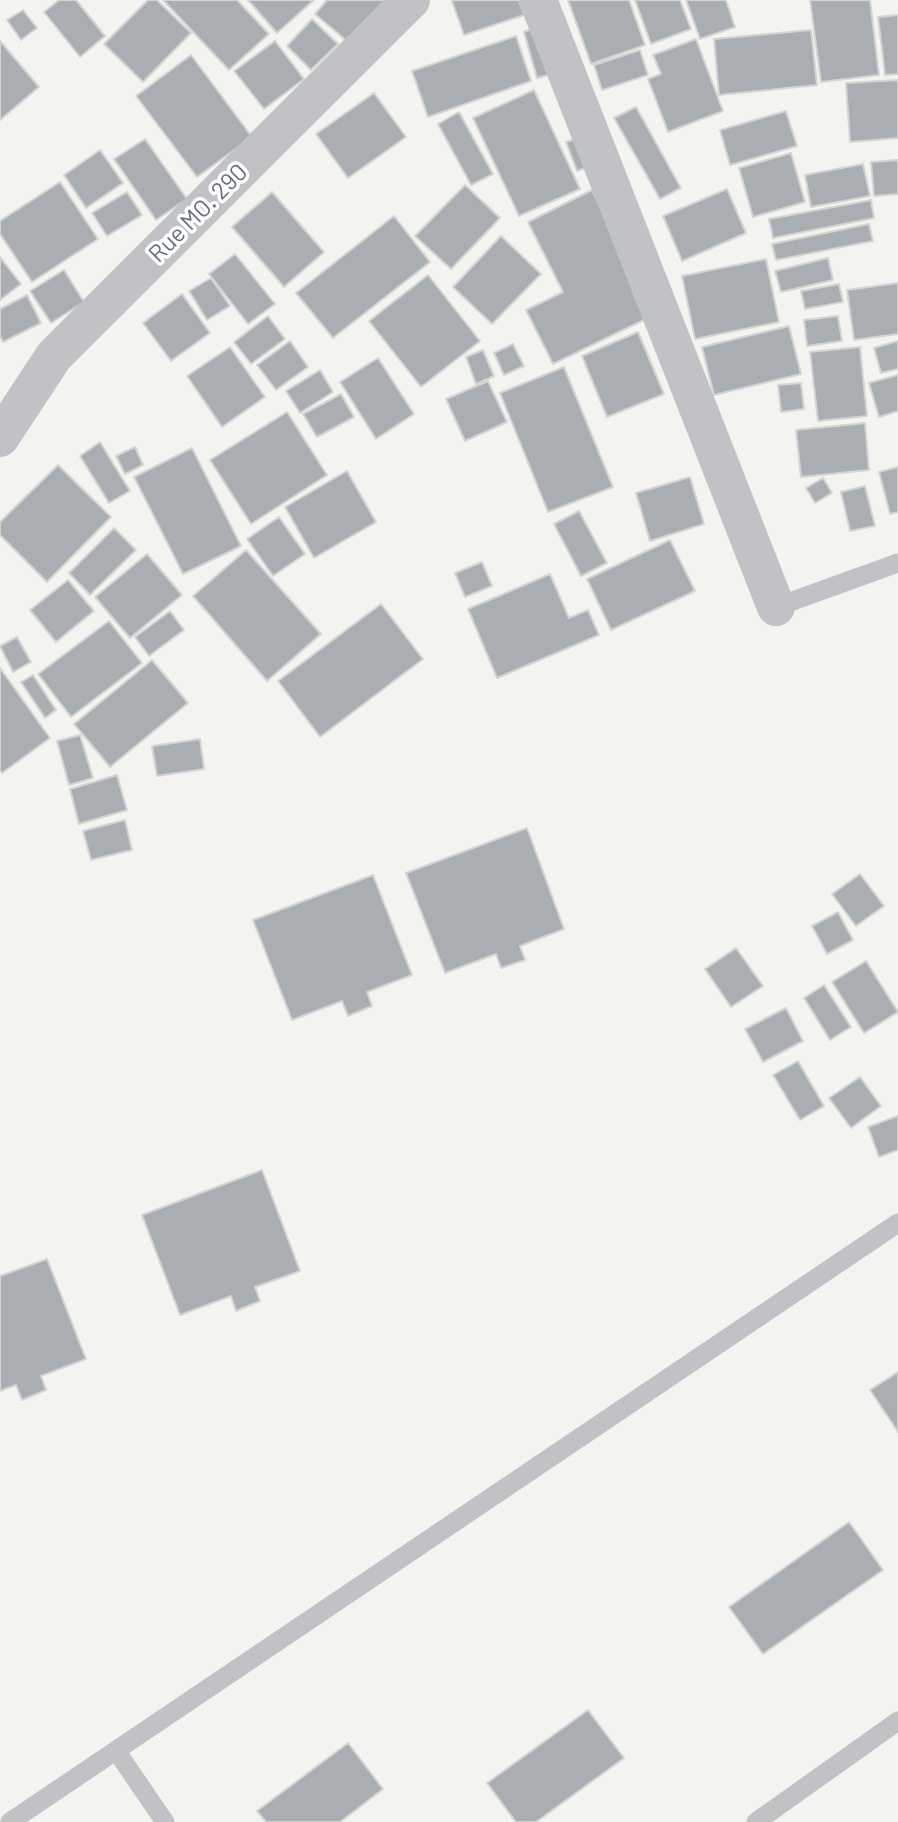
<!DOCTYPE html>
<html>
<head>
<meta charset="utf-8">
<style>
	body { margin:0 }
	canvas { display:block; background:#f3f3f0 }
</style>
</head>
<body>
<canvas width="898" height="1822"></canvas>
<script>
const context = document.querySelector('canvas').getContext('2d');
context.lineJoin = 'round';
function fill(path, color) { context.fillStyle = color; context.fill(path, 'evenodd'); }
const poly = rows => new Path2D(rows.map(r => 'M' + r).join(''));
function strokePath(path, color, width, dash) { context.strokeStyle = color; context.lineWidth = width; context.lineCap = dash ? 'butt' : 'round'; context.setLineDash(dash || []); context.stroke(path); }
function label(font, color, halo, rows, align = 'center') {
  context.font = font + ' Barlow,sans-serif'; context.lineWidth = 7; context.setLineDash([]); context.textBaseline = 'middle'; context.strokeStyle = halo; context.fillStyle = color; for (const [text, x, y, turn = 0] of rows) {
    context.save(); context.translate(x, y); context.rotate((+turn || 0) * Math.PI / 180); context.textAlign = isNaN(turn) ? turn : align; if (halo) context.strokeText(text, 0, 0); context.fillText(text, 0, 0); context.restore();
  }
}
const building = poly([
	[59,0,76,0,105,36,80,57,44,12,59,0],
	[148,0,157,0,191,33,143,82,104,44,148,0],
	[163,0,237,0,269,34,229,70,163,0],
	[248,0,314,0,277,33,248,0],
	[327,0,385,0,348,42,315,14,327,0],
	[455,0,519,0,524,15,464,35,452,1,455,0],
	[568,0,629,0,645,45,591,64,568,0],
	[635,0,680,0,691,29,651,44,635,0],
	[686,0,726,0,735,27,700,39,686,0],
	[810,0,870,0,879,75,821,82,810,0],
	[23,10,37,28,21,40,7,20,23,10],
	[898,15,898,74,885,75,878,17,898,15],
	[312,19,338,44,311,70,287,46,312,19],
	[538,27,551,74,537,78,524,32,538,27],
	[811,30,817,85,719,95,714,39,811,30],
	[516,36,531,81,428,117,412,71,516,36],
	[696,39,723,111,668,132,648,79,661,74,653,55,696,39],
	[0,41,39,87,0,120,0,41],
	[275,41,304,79,264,109,234,71,275,41],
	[640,50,648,75,602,90,594,65,640,50],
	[191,55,252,137,197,177,136,96,191,55],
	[898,80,898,138,850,142,846,83,898,80],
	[534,90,580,189,519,216,473,118,534,90],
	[374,93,406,137,348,178,316,134,374,93],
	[636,107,681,188,660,199,614,118,636,107],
	[786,111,797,146,730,165,720,130,786,111],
	[459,112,493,174,471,185,438,124,459,112],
	[586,136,596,164,577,171,566,142,586,136],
	[145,139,187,199,156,220,114,159,145,139],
	[100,150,123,183,86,208,64,175,100,150],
	[791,153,805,202,753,217,739,168,791,153],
	[898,160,898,194,874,196,871,162,898,160],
	[863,164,870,196,811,207,805,175,863,164],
	[60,182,98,239,32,282,0,234,0,221,60,182],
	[465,185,500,218,451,269,415,236,465,185],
	[727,189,746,233,682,261,663,216,727,189],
	[592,190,654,315,553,364,526,310,563,292,528,222,592,190],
	[127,192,142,215,107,236,92,213,127,192],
	[272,192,324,252,284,287,232,227,272,192],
	[871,200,874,218,773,238,769,219,871,200],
	[394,216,430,262,333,338,296,293,394,216],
	[869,224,873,241,776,260,772,244,869,224],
	[501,236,541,274,492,324,453,287,501,236],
	[235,254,275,304,248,324,209,274,235,254],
	[0,257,21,284,0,300,0,257],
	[828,258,833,280,781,292,775,271,828,258],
	[766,259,779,322,695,339,682,276,766,259],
	[64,270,84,302,51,323,30,291,64,270],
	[428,275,480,341,421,387,369,321,428,275],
	[211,278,230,306,207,320,189,291,211,278],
	[898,283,898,334,854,340,847,290,898,283],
	[839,284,843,302,805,309,801,291,839,284],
	[182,294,210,333,171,361,143,323,182,294],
	[27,295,41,323,3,342,0,336,0,309,27,295],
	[268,316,285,339,251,364,234,342,268,316],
	[838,316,842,341,807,346,804,320,838,316],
	[789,326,801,374,714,395,702,347,789,326],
	[638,332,664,394,607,417,582,356,638,332],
	[290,341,308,367,276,390,257,365,290,341],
	[898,341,898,369,881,373,874,348,898,341],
	[513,344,524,366,504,375,494,353,513,344],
	[230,347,265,397,222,427,187,376,230,347],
	[860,347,867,416,818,421,810,352,860,347],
	[483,350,494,376,476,384,466,357,483,350],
	[378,358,414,414,376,439,340,382,378,358],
	[564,367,613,487,548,512,500,393,564,367],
	[320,370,333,392,300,413,286,391,320,370],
	[898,375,898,411,879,417,869,383,898,375],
	[488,381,507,422,465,441,446,399,488,381],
	[801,383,804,409,781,412,778,385,801,383],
	[341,394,354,417,317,437,303,414,341,394],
	[287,412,327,475,251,524,210,460,287,412],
	[865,423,869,470,801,477,796,430,865,423],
	[100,442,130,491,109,503,80,456,100,442],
	[135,447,143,465,125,474,116,456,135,447],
	[192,448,241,546,183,574,134,477,192,448],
	[58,465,111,517,47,582,0,535,0,522,58,465],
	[898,467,898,512,890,514,879,472,898,467],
	[347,471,376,522,314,558,285,507,347,471],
	[690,477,704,524,650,541,636,493,690,477],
	[823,478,832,493,815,503,806,488,823,478],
	[865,486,875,526,850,531,841,492,865,486],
	[579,511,607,563,581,576,554,524,579,511],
	[279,517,305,554,273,576,247,539,279,517],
	[114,528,136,550,90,595,69,573,114,528],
	[670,540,695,591,611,630,587,579,670,540],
	[246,550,321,634,267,681,193,596,246,550],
	[147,554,182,595,130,638,95,597,147,554],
	[482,562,492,586,465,597,455,573,482,562],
	[550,574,569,618,588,610,599,635,497,678,468,609,550,574],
	[68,580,94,611,56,642,30,610,68,580],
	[381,604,423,659,320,737,278,681,381,604],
	[170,611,184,630,149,656,135,637,170,611],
	[109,621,142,663,71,717,38,674,109,621],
	[17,637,31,662,13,672,0,646,17,637],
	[152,660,188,703,110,767,74,724,152,660],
	[0,668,50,738,2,773,0,770,0,668],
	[33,675,56,710,45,718,21,682,33,675],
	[80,735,93,778,69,785,57,741,80,735],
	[200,739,204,769,157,776,152,746,200,739],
	[117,775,127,810,79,824,70,789,117,775],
	[125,820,132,850,91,860,83,831,125,820],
	[527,828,564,929,520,946,525,960,501,968,496,954,445,973,406,873,527,828],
	[860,874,884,906,856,926,832,894,860,874],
	[373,875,412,975,367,992,372,1006,348,1016,342,1001,292,1020,253,920,373,875],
	[838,912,853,940,827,954,812,926,838,912],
	[736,948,763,986,731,1007,705,969,736,948],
	[866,961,898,1012,864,1033,832,982,866,961],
	[824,985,851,1027,830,1040,804,998,824,985],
	[786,1008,803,1041,763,1062,745,1029,786,1008],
	[798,1061,824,1106,800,1120,773,1075,798,1061],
	[860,1077,881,1106,851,1128,829,1098,860,1077],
	[898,1116,898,1150,879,1157,868,1127,898,1116],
	[262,1170,300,1271,255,1287,260,1301,236,1311,231,1296,180,1315,142,1215,262,1170],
	[47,1259,86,1359,41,1376,46,1390,22,1400,16,1385,0,1391,0,1276,47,1259],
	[898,1372,898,1432,870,1390,898,1372],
	[849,1522,883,1570,763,1654,729,1607,849,1522],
	[588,1710,624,1758,536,1822,516,1822,487,1783,588,1710],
	[348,1743,383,1789,340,1822,266,1822,257,1811,348,1743]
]);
fill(building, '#a9aeb3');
strokePath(building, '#d4d4d3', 2);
strokePath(poly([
	[776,607,898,563],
	[117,1752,165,1822],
	[10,1822,898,1223],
	[756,1822,898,1721]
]), '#c0c2c5', 19);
strokePath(poly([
	[538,0,776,607],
	[0,438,54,356,411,0]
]), '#c0c2c5', 38);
label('24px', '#666e7d', '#fff', [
	["Rue MO. 290",198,213,-45]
]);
</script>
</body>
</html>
